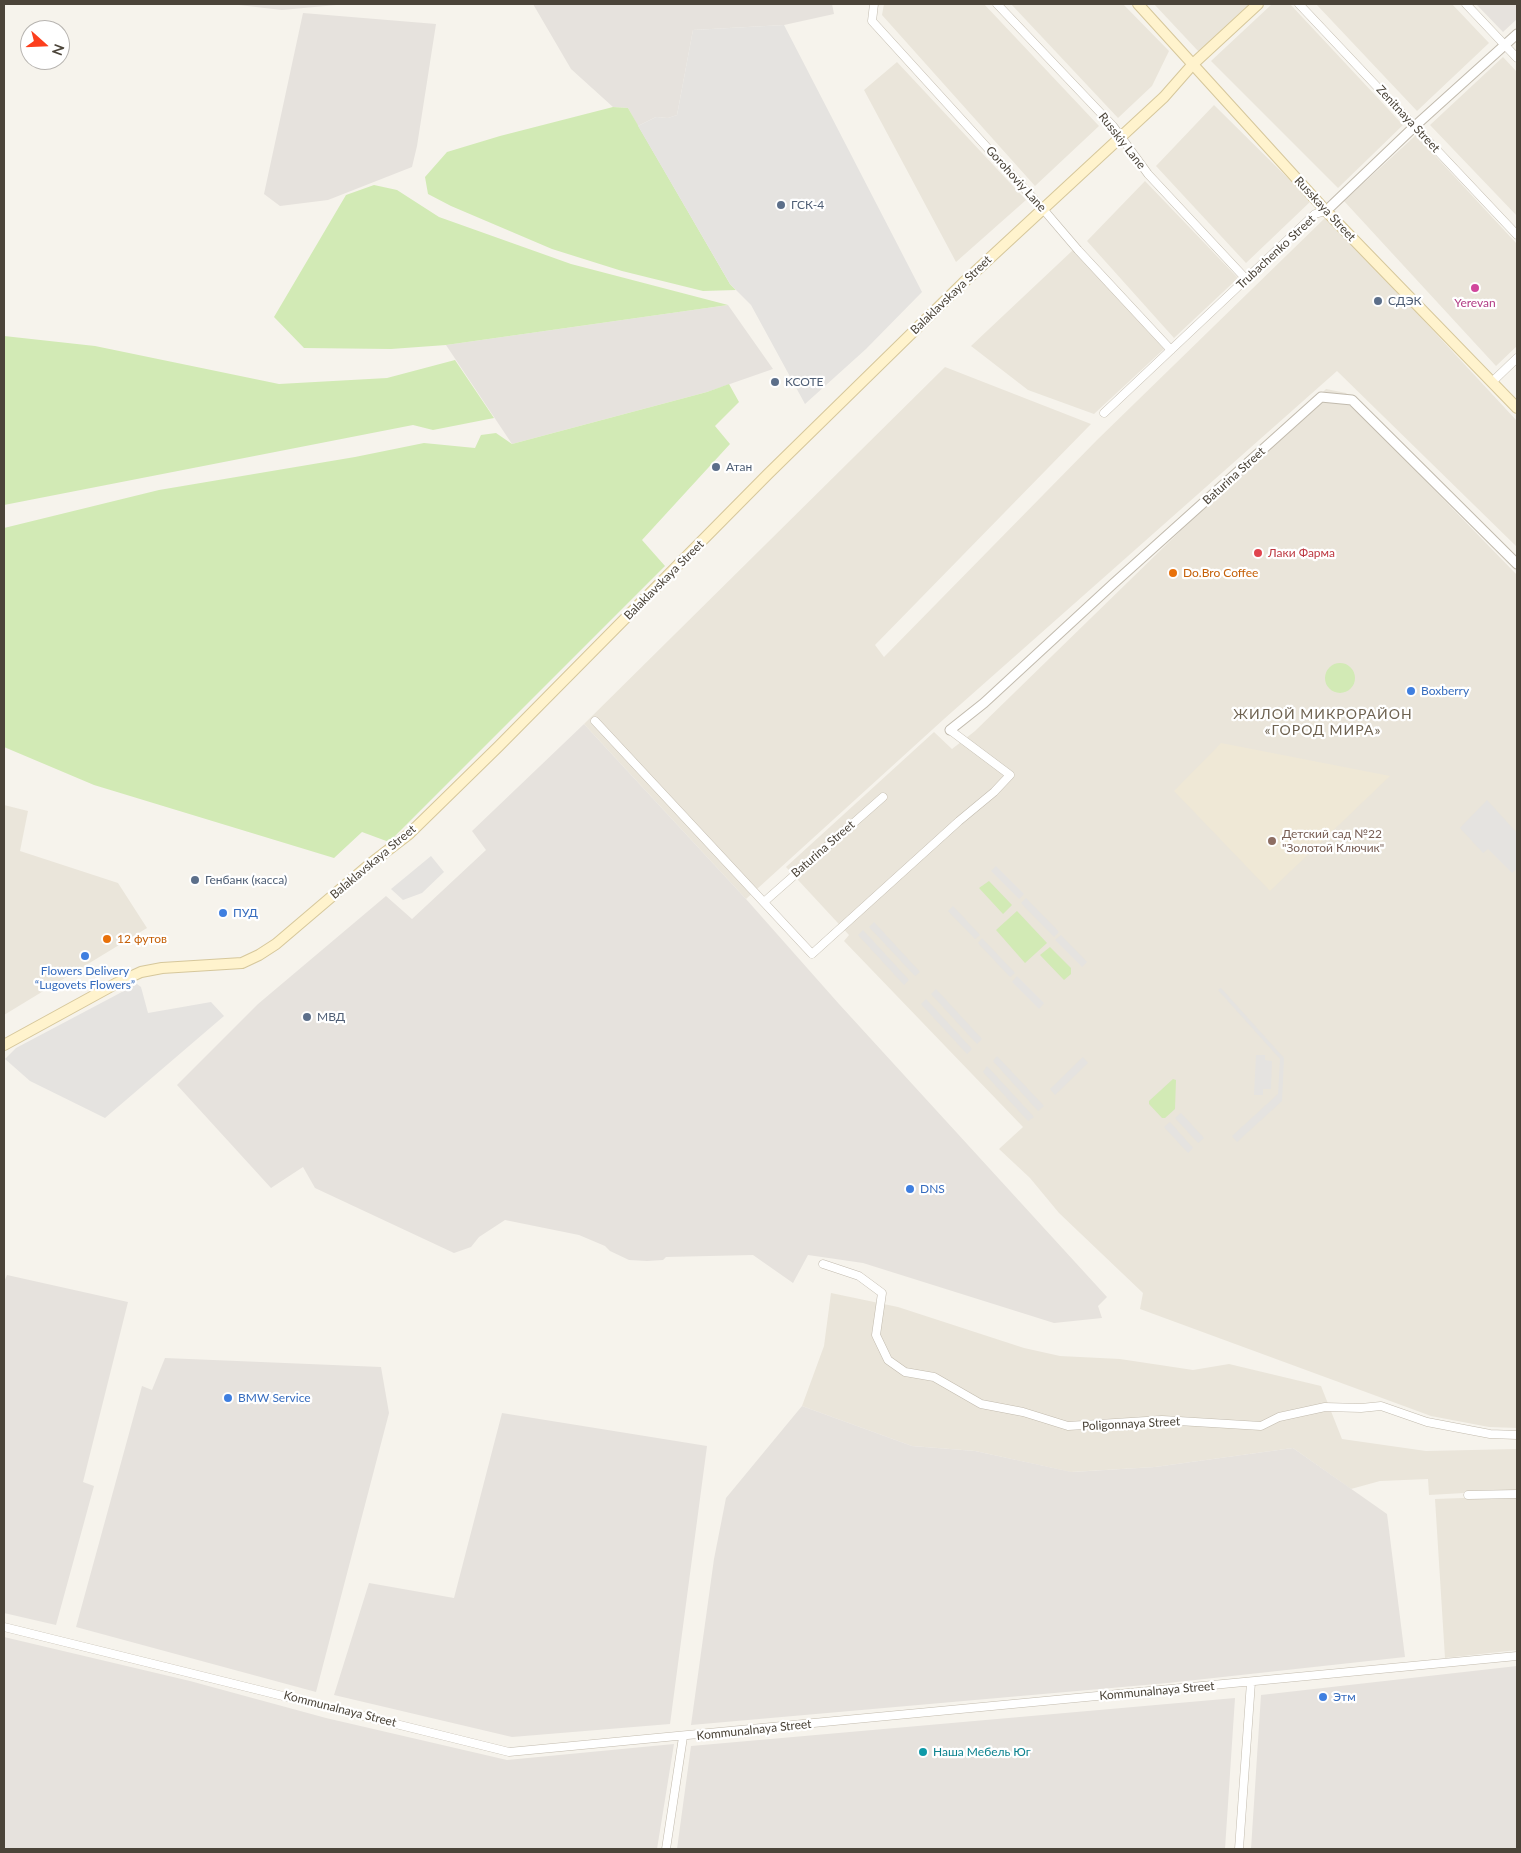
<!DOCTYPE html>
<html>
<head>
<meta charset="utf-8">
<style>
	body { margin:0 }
	#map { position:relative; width:1521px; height:1853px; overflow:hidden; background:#f6f3ec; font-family:Lato,sans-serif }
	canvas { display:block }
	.frame { position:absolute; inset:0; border:5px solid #4b4439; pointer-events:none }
	.north { position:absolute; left:20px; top:20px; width:50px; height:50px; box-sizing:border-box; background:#fff; border:1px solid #b7b4b0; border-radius:50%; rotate:110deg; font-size:14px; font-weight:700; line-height:20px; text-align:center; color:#4b4439 }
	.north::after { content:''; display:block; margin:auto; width:18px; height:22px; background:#fc3f1d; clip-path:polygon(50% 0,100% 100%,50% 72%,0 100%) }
</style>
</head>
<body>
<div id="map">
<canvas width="1521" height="1853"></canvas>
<div class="frame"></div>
<div class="north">N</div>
</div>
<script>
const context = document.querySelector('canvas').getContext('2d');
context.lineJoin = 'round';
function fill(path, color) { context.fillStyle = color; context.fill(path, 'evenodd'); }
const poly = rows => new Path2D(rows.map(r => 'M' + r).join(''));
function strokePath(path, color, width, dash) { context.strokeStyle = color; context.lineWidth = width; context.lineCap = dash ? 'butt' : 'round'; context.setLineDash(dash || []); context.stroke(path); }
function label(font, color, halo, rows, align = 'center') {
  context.font = font + ' Lato,sans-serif'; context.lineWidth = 4.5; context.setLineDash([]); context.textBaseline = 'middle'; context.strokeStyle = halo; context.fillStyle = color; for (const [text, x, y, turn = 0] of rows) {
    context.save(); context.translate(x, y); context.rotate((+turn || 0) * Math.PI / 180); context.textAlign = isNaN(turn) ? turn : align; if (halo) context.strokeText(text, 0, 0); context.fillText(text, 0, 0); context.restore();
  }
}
fill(poly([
	[884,4,984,4,1099,126,1035,186,882,15],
	[1011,4,1123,4,1169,51,1152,86,1118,118],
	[1154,4,1250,4,1199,52],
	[1272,4,1290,4,1403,125,1338,188,1211,61],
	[1316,4,1452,4,1489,43,1417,111],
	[1503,57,1517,72,1517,216,1430,125],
	[897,62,1026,200,956,262,864,90],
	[1214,105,1311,201,1246,263,1156,166],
	[1416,135,1517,244,1517,346,1496,366,1344,201],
	[1145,181,1238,278,1174,338,1087,241],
	[1327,216,1517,421,1517,547,1337,371,944,719,746,899,584,724,945,367,1091,424,875,645,884,657,1097,440],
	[1073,250,1164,349,1094,414,1028,390,971,346],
	[1326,389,1346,393,1420,475,1517,575,1517,1428,1489,1427,1431,1416,1140,1309,1143,1293,1059,1213,1030,1178,999,1149,1023,1127,844,941,849,935,786,867,934,732,952,749,975,731],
	[4,805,28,811,20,851,118,883,147,928,4,1015],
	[831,1293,898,1307,1024,1348,1060,1356,1120,1359,1193,1370,1229,1364,1321,1386,1342,1439,1426,1451,1517,1449,1517,1490,1429,1495,1428,1479,1380,1481,1351,1489,1293,1448,1155,1467,1071,1472,975,1451,912,1446,802,1406,824,1346],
	[1517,1496,1517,1650,1445,1658,1435,1499]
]), '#eae5da');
fill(poly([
	[230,4,347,4,282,10],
	[533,4,832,4,834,14,784,25,693,30,677,115,668,118,656,117,638,126,628,108,613,107,571,69],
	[1476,4,1517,4,1517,19,1503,32],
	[303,13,436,24,417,146,412,167,328,200,280,206,264,194],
	[728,305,773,369,707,392,512,444,446,345],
	[584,724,746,899,839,1004,1107,1297,1098,1306,1102,1318,1054,1323,863,1263,808,1255,793,1283,753,1255,666,1257,663,1260,647,1261,629,1260,610,1251,605,1246,579,1235,505,1220,479,1237,471,1247,454,1253,315,1188,303,1167,271,1188,177,1085,258,1004,386,896,412,919,486,850,472,831],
	[7,1275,128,1302,83,1482,94,1486,56,1625,4,1613,4,1282],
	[165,1358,381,1367,389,1413,316,1692,76,1627,142,1386,152,1390],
	[802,1406,912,1446,975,1451,1072,1472,1155,1467,1293,1448,1387,1514,1405,1657,1168,1683,691,1725,714,1559,726,1498],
	[502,1413,707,1446,670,1724,512,1737,334,1695,369,1583,454,1598],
	[4,1637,190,1681,326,1718,507,1760,674,1744,657,1849,4,1849],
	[1517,1666,1517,1849,1251,1849,1261,1695],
	[1235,1698,1225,1849,677,1849,691,1746]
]), '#e6e2dd');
fill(poly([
	[1221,743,1390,776,1270,891,1174,791]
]), '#efe8d6');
fill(poly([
	[613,107,628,108,730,284,736,290,703,291,622,271,552,249,451,206,428,194,425,177,447,152,500,136],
	[374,185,397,190,439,217,571,264,728,305,446,345,391,349,304,348,274,317,346,195],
	[4,336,95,346,279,384,387,378,455,360,494,418,433,430,413,425,4,505],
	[729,384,739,402,715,426,730,444,642,540,665,566,389,842,362,832,334,858,94,785,4,747,4,528,159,490,355,457,424,443,475,448,481,435,496,433,512,444,707,392],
	'1325 678a15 15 0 1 1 30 0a15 15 0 1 1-30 0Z',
	[989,881,1012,905,1003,914,979,888],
	[1017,911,1047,943,1025,963,996,930],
	[1050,947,1071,968,1071,974,1064,980,1040,955],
	[1173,1079,1176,1080,1175,1109,1165,1118,1162,1118,1149,1104,1149,1101]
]), '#d2eab5');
fill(poly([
	[784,25,922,292,866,349,805,404,751,305,730,284,638,126,656,117,668,118,677,115,693,30],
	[1487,800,1517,833,1517,868,1512,873,1488,849,1483,853,1460,828],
	[431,856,444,872,422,893,403,900,391,889],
	[996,866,1024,894,1019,899,991,871],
	[1026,898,1059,932,1054,937,1021,903],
	[953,906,980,935,975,939,948,911],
	[874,922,920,972,915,976,869,927],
	[863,930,909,980,904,985,858,935],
	[1061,935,1087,962,1082,967,1055,940],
	[982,938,1015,973,1010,977,978,943],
	[1017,976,1044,1003,1039,1009,1012,982],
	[137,984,141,987,148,1013,211,1002,224,1016,105,1118,30,1081,5,1059,16,1048],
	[1221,988,1284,1058,1282,1101,1237,1142,1232,1136,1278,1094,1280,1059,1218,990],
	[936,989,982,1039,977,1044,931,994],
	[926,999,972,1049,967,1054,921,1004],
	[1256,1055,1265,1055,1265,1060,1272,1061,1271,1089,1263,1089,1263,1095,1254,1095],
	[997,1056,1044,1106,1038,1111,993,1061],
	[1083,1057,1088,1063,1055,1095,1050,1089],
	[987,1066,1034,1117,1028,1121,983,1072],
	[1181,1113,1204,1138,1198,1143,1175,1118],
	[1170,1122,1193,1148,1188,1153,1164,1127]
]), '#e5e3e0');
const minor = poly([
	[874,4,872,21,1043,209,1078,250,1171,350],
	[997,4,1113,126,1148,174,1246,279],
	[1299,4,1517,235],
	[1466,4,1517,58],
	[1492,382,1517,358],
	[1104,413,1315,214,1326,211],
	[595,721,812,954,959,821,994,792,1010,775,950,730],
	[764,902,883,797],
	[823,1264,859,1276,882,1293,876,1335,888,1360,905,1372,934,1377,981,1404,1023,1412,1068,1426,1162,1420,1261,1426,1279,1417,1325,1407,1361,1408,1381,1406,1427,1422,1490,1434,1517,1435],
	[1468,1495,1517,1494],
	[4,1627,509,1752,1517,1656],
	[666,1849,683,1737],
	[1239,1849,1251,1682]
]);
const tertiary = poly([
	[1326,211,1415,126,1517,34],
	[950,730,984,703,1113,584,1321,397,1352,400,1517,564]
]);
const secondary = poly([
	[1138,4,1326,211,1517,408],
	[4,1045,117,983,141,972,162,968,242,963,259,955,276,944,370,864,409,834,499,746,768,474,963,283,1164,97,1193,64,1258,4]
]);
strokePath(minor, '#c2bbae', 9);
strokePath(tertiary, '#c2bbae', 11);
strokePath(secondary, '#d6c79b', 12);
strokePath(minor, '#fff', 8);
strokePath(tertiary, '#fff', 9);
strokePath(secondary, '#fff3cd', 10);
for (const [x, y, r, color] of [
	[781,205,5,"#5c6f8a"],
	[1475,288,5,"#d1479c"],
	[1378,301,5,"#5c6f8a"],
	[775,382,5,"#5c6f8a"],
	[716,467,5,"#5c6f8a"],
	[1258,553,5,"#e0444e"],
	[1173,573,5,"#e8710a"],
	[1411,691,5,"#3f7fe0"],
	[1272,841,5,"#8d6e63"],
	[195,880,5,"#5c6f8a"],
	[223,913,5,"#3f7fe0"],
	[107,939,5,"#e8710a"],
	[85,956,5,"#3f7fe0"],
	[307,1017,5,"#5c6f8a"],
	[910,1189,5,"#3f7fe0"],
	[228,1398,5,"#3f7fe0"],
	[1323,1697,5,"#3f7fe0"],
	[923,1752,5,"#0f9aa8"]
]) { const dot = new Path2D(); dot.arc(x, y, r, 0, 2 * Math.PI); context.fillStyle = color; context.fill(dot); strokePath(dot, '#fff', 2); }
label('12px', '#4b4439', '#fff', [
	["Zenitnaya Street",1408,119,47],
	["Russkiy Lane",1122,141,52],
	["Gorohoviy Lane",1016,179,48],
	["Russkaya Street",1325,209,47],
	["Trubachenko Street",1276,252,-43],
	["Balaklavskaya Street",951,295,-44],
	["Baturina Street",1234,476,-42],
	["Balaklavskaya Street",664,580,-45],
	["Baturina Street",823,849,-41],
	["Balaklavskaya Street",373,862,-40],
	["Poligonnaya Street",1131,1424,-3],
	["Kommunalnaya Street",1157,1691,-5],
	["Kommunalnaya Street",340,1709,14],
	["Kommunalnaya Street",754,1730,-6]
]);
label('12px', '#4e5e75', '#fff', [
	["ГСК-4",791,205],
	["СДЭК",1388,301],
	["KCOTE",785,382],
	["Атан",726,467],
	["Генбанк (касса)",205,880],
	["МВД",317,1017]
], 'left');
label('12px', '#b23c85', '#fff', [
	["Yerevan",1475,303]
]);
label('12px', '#be3a42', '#fff', [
	["Лаки Фарма",1268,553]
], 'left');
label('12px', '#c56008', '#fff', [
	["Do.Bro Coffee",1183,573],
	["12 футов",117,939]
], 'left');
label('12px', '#366cbe', '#fff', [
	["Boxberry",1421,691],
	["ПУД",233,913],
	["Flowers Delivery",85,971,"center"],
	["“Lugovets Flowers”",85,985,"center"],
	["DNS",920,1189],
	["BMW Service",238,1398],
	["Этм",1333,1697]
], 'left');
label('12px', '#785e54', '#fff', [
	["Детский сад №22",1282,834],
	["\"Золотой Ключик\"",1282,848]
], 'left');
label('12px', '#0d838f', '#fff', [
	["Наша Мебель Юг",933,1752]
], 'left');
context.letterSpacing = '1px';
label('14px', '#6e6250', '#fff', [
	["ЖИЛОЙ МИКРОРАЙОН",1323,714],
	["«ГОРОД МИРА»",1323,730]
]);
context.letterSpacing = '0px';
</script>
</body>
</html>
